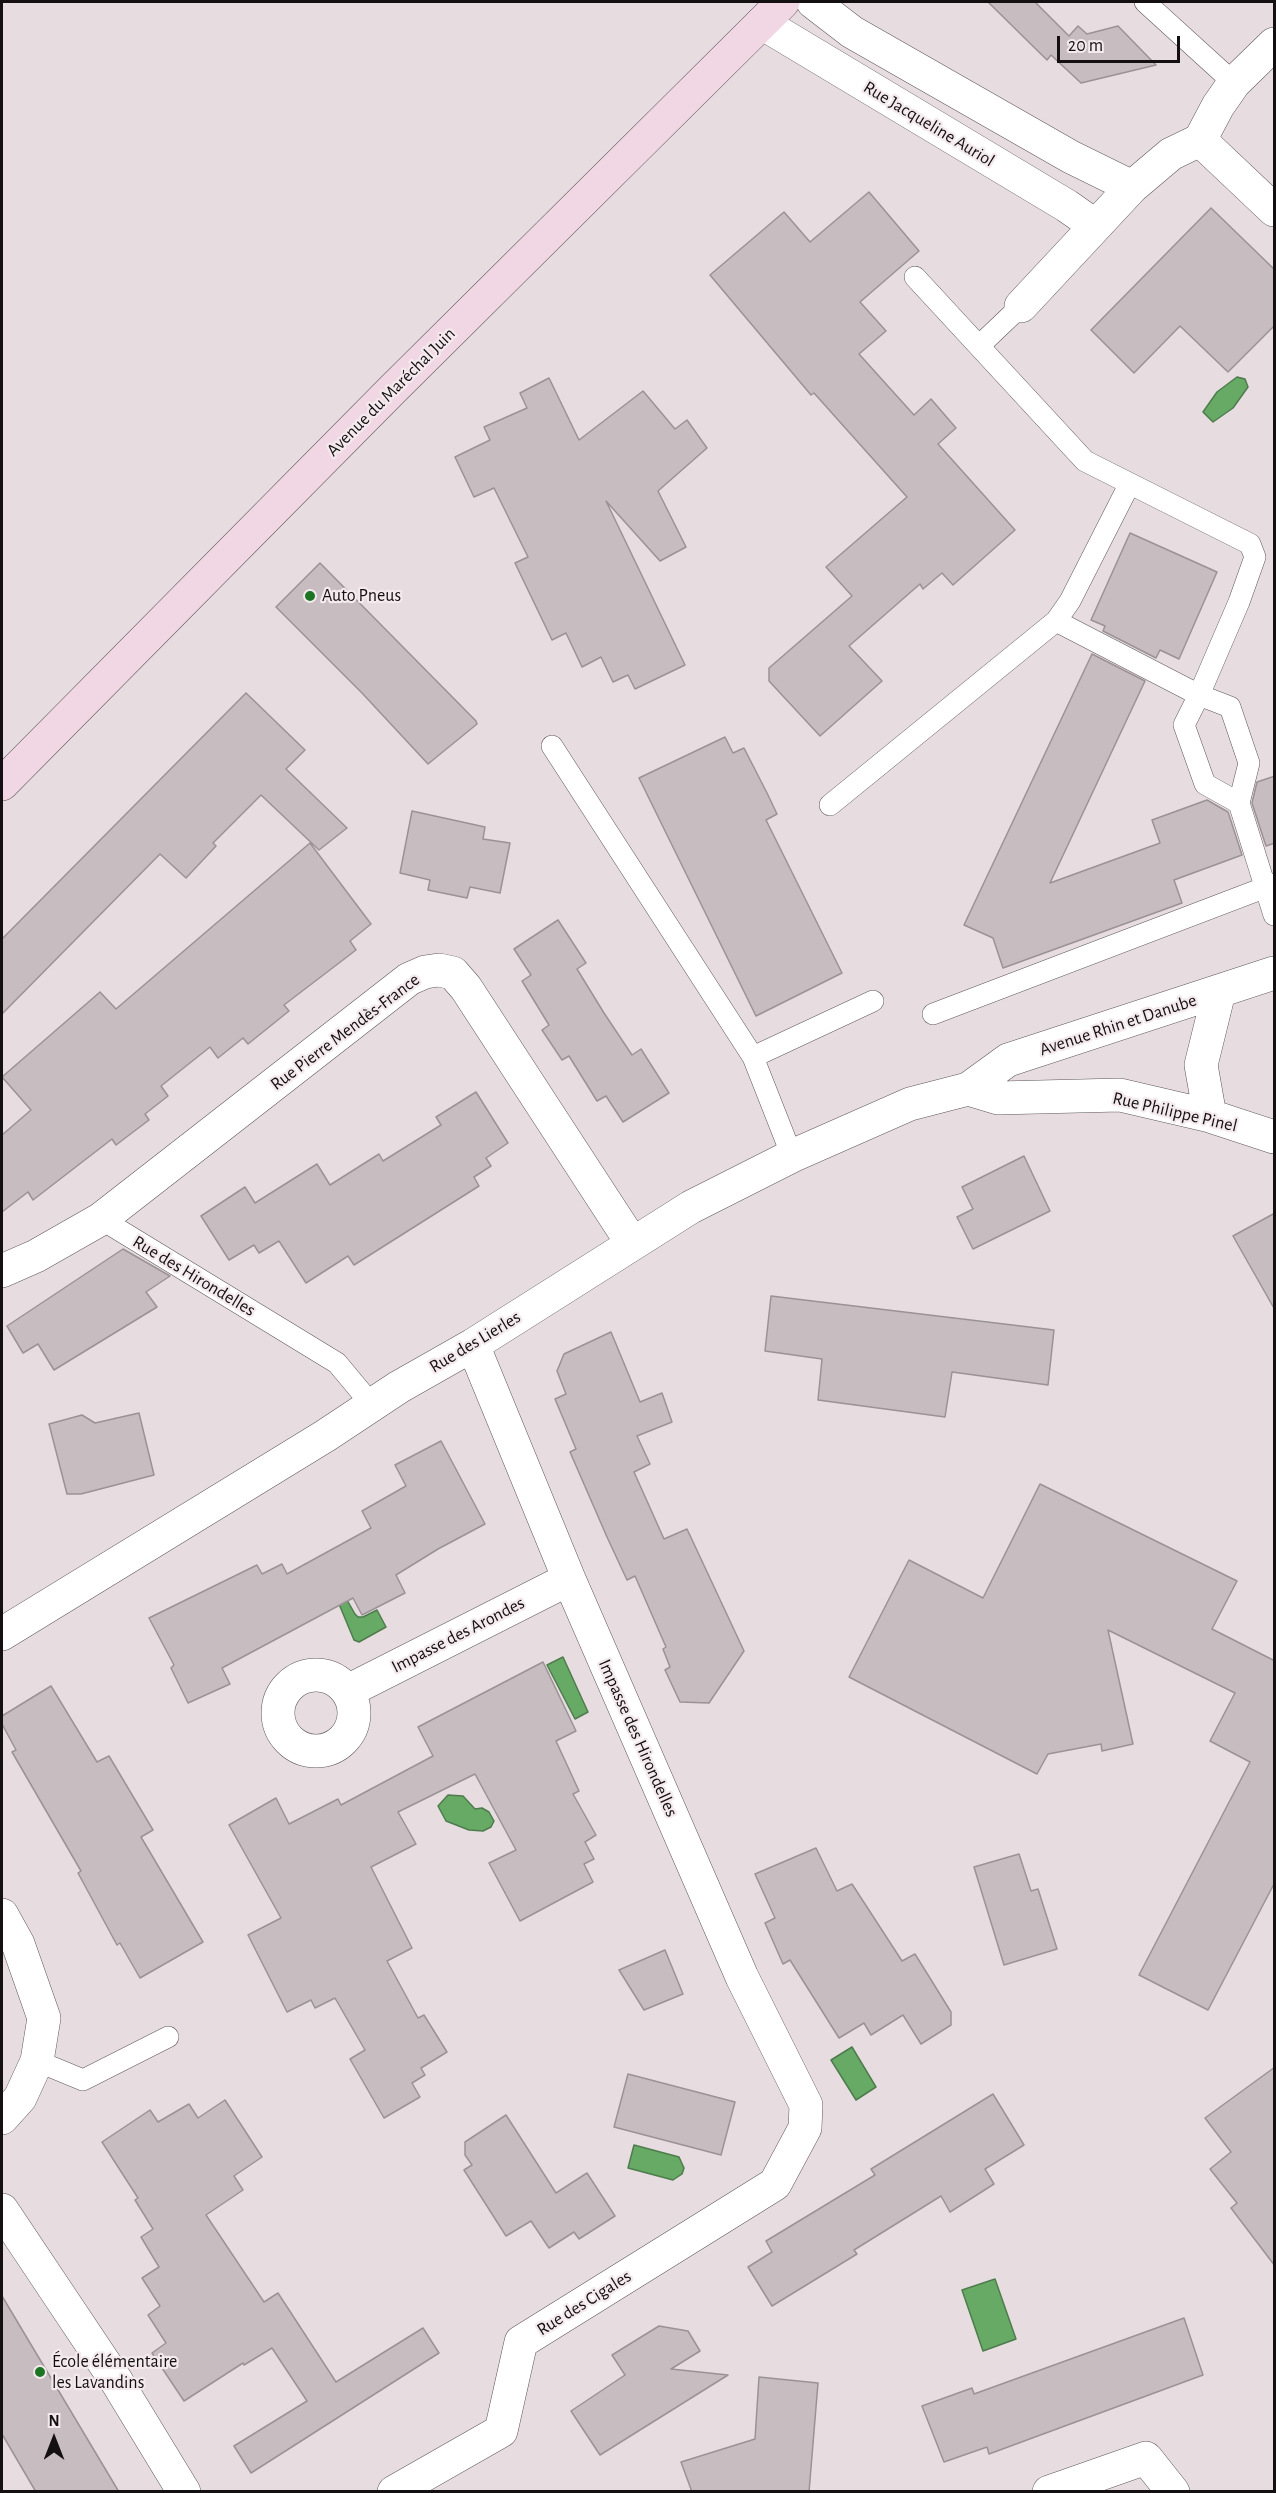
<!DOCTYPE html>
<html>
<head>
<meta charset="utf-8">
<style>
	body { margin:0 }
	#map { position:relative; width:1276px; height:2493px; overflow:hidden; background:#e7dde1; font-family:"Alegreya Sans",sans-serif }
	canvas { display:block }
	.frame { position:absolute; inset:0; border:3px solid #141012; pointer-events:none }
	.north { position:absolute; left:24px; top:2409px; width:60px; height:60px; -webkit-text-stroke:4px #f4eaee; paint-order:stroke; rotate:0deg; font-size:16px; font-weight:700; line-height:24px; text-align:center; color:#141012 }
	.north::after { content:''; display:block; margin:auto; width:21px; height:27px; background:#141012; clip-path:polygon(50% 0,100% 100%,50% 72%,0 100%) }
	.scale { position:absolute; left:1057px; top:36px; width:123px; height:27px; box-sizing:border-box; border:3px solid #141012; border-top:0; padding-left:8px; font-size:18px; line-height:21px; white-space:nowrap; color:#141012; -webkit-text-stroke:4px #f4eaee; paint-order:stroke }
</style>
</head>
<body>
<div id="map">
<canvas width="1276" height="2493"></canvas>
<div class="frame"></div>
<div class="north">N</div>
<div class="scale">20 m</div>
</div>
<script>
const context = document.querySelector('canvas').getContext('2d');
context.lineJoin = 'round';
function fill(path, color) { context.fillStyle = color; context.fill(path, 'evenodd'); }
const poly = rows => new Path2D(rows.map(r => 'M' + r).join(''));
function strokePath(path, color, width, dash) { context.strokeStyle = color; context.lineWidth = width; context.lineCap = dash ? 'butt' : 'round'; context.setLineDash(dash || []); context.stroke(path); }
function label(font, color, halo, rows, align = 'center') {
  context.font = font + ' "Alegreya Sans",sans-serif'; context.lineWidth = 4.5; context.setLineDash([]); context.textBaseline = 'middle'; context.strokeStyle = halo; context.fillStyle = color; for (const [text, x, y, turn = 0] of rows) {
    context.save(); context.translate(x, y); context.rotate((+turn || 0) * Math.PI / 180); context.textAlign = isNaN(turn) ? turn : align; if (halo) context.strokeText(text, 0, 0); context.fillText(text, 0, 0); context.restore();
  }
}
const water = poly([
	[1237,377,1245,379,1248,387,1233,408,1213,422,1203,412,1217,392,1237,377],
	[347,1600,355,1614,358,1617,363,1617,377,1610,386,1627,359,1642,354,1640,339,1604,347,1600],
	[563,1657,588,1712,575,1719,547,1665,563,1657],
	[448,1795,463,1796,475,1809,482,1808,489,1812,494,1821,491,1827,483,1831,469,1830,446,1821,438,1806,448,1795],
	[852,2047,876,2087,856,2100,831,2060,852,2047],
	[634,2145,679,2157,684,2168,682,2174,673,2180,628,2168,634,2145],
	[995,2279,1016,2339,983,2351,962,2290,995,2279]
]);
fill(water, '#67aa66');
strokePath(water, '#4e7c4d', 1.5);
const building = poly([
	[988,2,1035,2,1069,36,1078,26,1087,34,1118,26,1156,65,1081,83,1051,55,1047,60,988,2],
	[869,192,919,251,860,302,886,331,859,354,914,415,931,399,956,428,938,444,1015,530,953,585,942,573,923,589,920,584,849,646,882,681,820,736,769,681,769,668,852,596,826,567,907,497,814,393,811,395,710,275,784,212,810,242,869,192],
	[1211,208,1275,270,1275,325,1228,372,1180,326,1134,373,1091,330,1211,208],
	[549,378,579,440,643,391,675,429,687,420,707,448,658,491,686,547,660,561,606,501,685,665,635,689,628,675,613,682,601,657,582,667,566,633,552,640,515,563,528,557,494,488,474,497,455,457,490,440,484,427,527,408,520,393,549,378],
	[1130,533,1217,572,1179,659,1160,650,1156,658,1103,631,1105,626,1091,620,1130,533],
	[320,563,476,721,477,724,428,764,362,693,276,607,320,563],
	[1092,654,1145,681,1050,883,1160,843,1152,820,1207,800,1228,812,1242,855,1174,880,1182,903,1003,968,993,938,964,925,1092,654],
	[246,693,305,750,286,769,347,828,319,850,261,795,213,843,216,846,186,878,160,854,2,1014,2,939,246,693],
	[725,737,733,753,744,748,768,795,777,814,766,820,842,973,756,1016,639,778,725,737],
	[1275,776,1275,843,1266,846,1252,803,1257,782,1275,776],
	[412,811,485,827,483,839,510,843,500,893,470,887,467,898,428,890,430,880,400,873,412,811],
	[310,843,371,924,350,941,356,950,284,1005,289,1011,248,1044,243,1038,218,1058,210,1047,161,1086,168,1096,145,1114,149,1120,116,1145,112,1139,33,1200,28,1192,2,1212,2,1135,31,1110,2,1077,100,992,116,1009,310,843],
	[558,920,586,963,577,969,604,1013,632,1055,641,1049,669,1093,623,1122,606,1096,597,1101,569,1056,562,1060,542,1030,549,1025,522,981,531,975,514,949,558,920],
	[476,1092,508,1143,486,1158,491,1166,474,1177,479,1186,354,1265,348,1256,306,1283,279,1241,259,1253,254,1245,229,1260,201,1216,245,1187,255,1203,317,1164,330,1185,379,1154,383,1161,441,1125,436,1117,476,1092],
	[1024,1156,1050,1211,973,1249,957,1217,973,1209,962,1187,1024,1156],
	[1275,1213,1275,1310,1233,1236,1275,1213],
	[123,1249,170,1276,146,1292,157,1307,54,1370,38,1344,23,1353,7,1326,123,1249],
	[771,1296,1054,1330,1048,1385,952,1372,945,1417,818,1400,822,1359,765,1351,771,1296],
	[611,1332,640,1402,662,1393,672,1422,637,1436,650,1464,634,1472,664,1539,687,1529,744,1651,709,1703,680,1702,665,1670,670,1667,663,1649,666,1647,635,1576,627,1580,607,1537,570,1452,576,1449,555,1399,566,1394,557,1371,564,1354,611,1332],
	[139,1413,154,1475,81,1494,67,1494,49,1424,82,1415,95,1423,139,1413],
	[441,1441,485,1524,438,1549,396,1575,405,1593,362,1615,353,1598,222,1668,230,1684,188,1703,171,1668,174,1665,149,1618,257,1565,262,1574,282,1564,287,1574,371,1528,362,1511,406,1486,395,1465,441,1441],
	[1040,1484,1237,1581,1212,1629,1275,1661,1275,1882,1208,2010,1139,1975,1250,1762,1210,1741,1235,1693,1108,1630,1133,1744,1102,1751,1101,1744,1048,1754,1037,1774,849,1677,909,1560,983,1598,1040,1484],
	[543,1662,576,1731,556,1741,579,1791,573,1794,596,1835,585,1842,594,1859,584,1864,593,1882,520,1921,489,1863,516,1850,475,1774,398,1812,416,1844,371,1867,412,1948,387,1961,418,2018,424,2015,447,2052,421,2068,425,2075,412,2083,420,2097,384,2118,350,2059,365,2050,335,1998,315,2008,311,2000,287,2012,248,1935,281,1918,229,1825,276,1798,289,1824,338,1799,341,1805,433,1756,418,1727,543,1662],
	[51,1686,97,1762,109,1756,153,1830,141,1837,203,1942,140,1978,120,1943,117,1945,78,1873,81,1871,12,1752,16,1750,2,1724,2,1716,51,1686],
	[816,1848,837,1891,852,1884,902,1961,915,1954,951,2012,951,2025,921,2044,903,2015,871,2035,864,2023,839,2038,790,1960,783,1964,765,1923,775,1918,755,1874,816,1848],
	[1019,1854,1031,1891,1038,1889,1057,1949,1004,1965,974,1867,1019,1854],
	[665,1950,683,1994,644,2010,619,1970,665,1950],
	[1275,2067,1275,2266,1231,2208,1237,2203,1210,2169,1231,2152,1205,2118,1275,2067],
	[628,2074,735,2102,721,2155,614,2127,628,2074],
	[993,2094,1024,2145,985,2169,994,2184,950,2212,941,2196,854,2250,857,2254,772,2306,748,2267,772,2252,766,2241,875,2175,871,2169,993,2094],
	[225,2100,262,2157,234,2176,243,2190,206,2215,264,2302,278,2293,336,2382,423,2328,439,2353,251,2473,234,2446,307,2401,272,2348,244,2365,243,2363,184,2401,152,2353,166,2343,148,2315,160,2306,142,2278,159,2267,141,2237,153,2229,135,2200,138,2198,102,2142,150,2110,158,2122,189,2104,198,2118,225,2100],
	[506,2115,556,2193,587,2173,615,2216,579,2239,574,2232,549,2248,531,2221,506,2236,464,2170,472,2165,465,2155,465,2142,506,2115],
	[2,2296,119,2492,36,2492,2,2434,2,2296],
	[1184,2318,1203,2375,989,2454,987,2447,944,2462,922,2406,972,2388,974,2394,1184,2318],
	[659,2326,688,2331,700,2351,671,2369,728,2375,600,2455,571,2411,625,2375,612,2355,659,2326],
	[759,2377,818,2383,809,2492,692,2492,681,2462,755,2439,759,2377]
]);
fill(building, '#c7bdc1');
strokePath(building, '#9b9296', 1.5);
const lane = poly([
	[1145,2,1234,83],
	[915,277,1085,461,1250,544,1255,557,1239,602,1199,695,1056,621],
	[979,346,1021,306],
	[552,746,753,1057,873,1001],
	[1239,803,1205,784,1184,725,1199,695,1230,707,1249,763,1239,803,1274,915],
	[830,805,1056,621,1070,601,1129,485],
	[933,1014,1274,884],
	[753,1057,792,1156],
	[101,1219,337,1363,372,1405],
	[37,2061,83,2080,168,2037]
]);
const street = poly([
	[813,2,852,32,1071,157,1132,187],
	[762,23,1067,206,1094,225],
	[1200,140,1274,210],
	[1021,306,1132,187,1171,154,1200,140,1218,106,1234,83,1274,44],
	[968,1089,998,1098,1120,1095,1210,1116,1274,1137],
	[1210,1116,1201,1065,1219,992],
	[2,1271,36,1256,101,1219,409,979,425,972,439,970,453,973,466,988,632,1243],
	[2,1634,325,1436,399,1387,473,1345,691,1207,792,1156,910,1104,968,1089,1008,1060,1274,973],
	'278 1713a38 38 0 1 1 76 0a38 38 0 1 1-76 0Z',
	[348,1691,569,1579],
	[2,1915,18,1944,44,2018,37,2061,20,2098,2,2118],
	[2,2210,117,2382,184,2492],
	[394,2492,501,2431,521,2342,775,2184,805,2128,806,2105,742,1977,569,1579,473,1345],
	[1049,2492,1146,2458,1173,2492]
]);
const secondary = poly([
	[2,784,392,390,783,2]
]);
strokePath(lane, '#5f575a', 22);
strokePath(street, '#5f575a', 34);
strokePath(secondary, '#5f575a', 34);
strokePath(lane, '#fff', 21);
strokePath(street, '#fff', 33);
strokePath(secondary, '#f1d7e3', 33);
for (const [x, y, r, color] of [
	[310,596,6,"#1b7522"],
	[40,2372,6,"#1b7522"]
]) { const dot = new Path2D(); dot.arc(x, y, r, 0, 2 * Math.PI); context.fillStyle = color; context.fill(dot); strokePath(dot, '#f4eaee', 2); }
label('18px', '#141012', '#f4eaee', [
	["Rue Jacqueline Auriol",929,124,31],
	["Avenue du Maréchal Juin",391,392,-45],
	["Avenue Rhin et Danube",1118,1025,-18],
	["Rue Pierre Mendès-France",345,1032,-37],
	["Rue Philippe Pinel",1175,1112,13],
	["Rue des Hirondelles",194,1276,31],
	["Rue des Lierles",475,1342,-31],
	["Impasse des Arondes",458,1635,-27],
	["Impasse des Hirondelles",638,1738,66],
	["Rue des Cigales",584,2303,-32]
]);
label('18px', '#141012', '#f4eaee', [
	["Auto Pneus",322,596],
	["École élémentaire",52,2362],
	["les Lavandins",52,2383]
], 'left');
</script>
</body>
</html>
